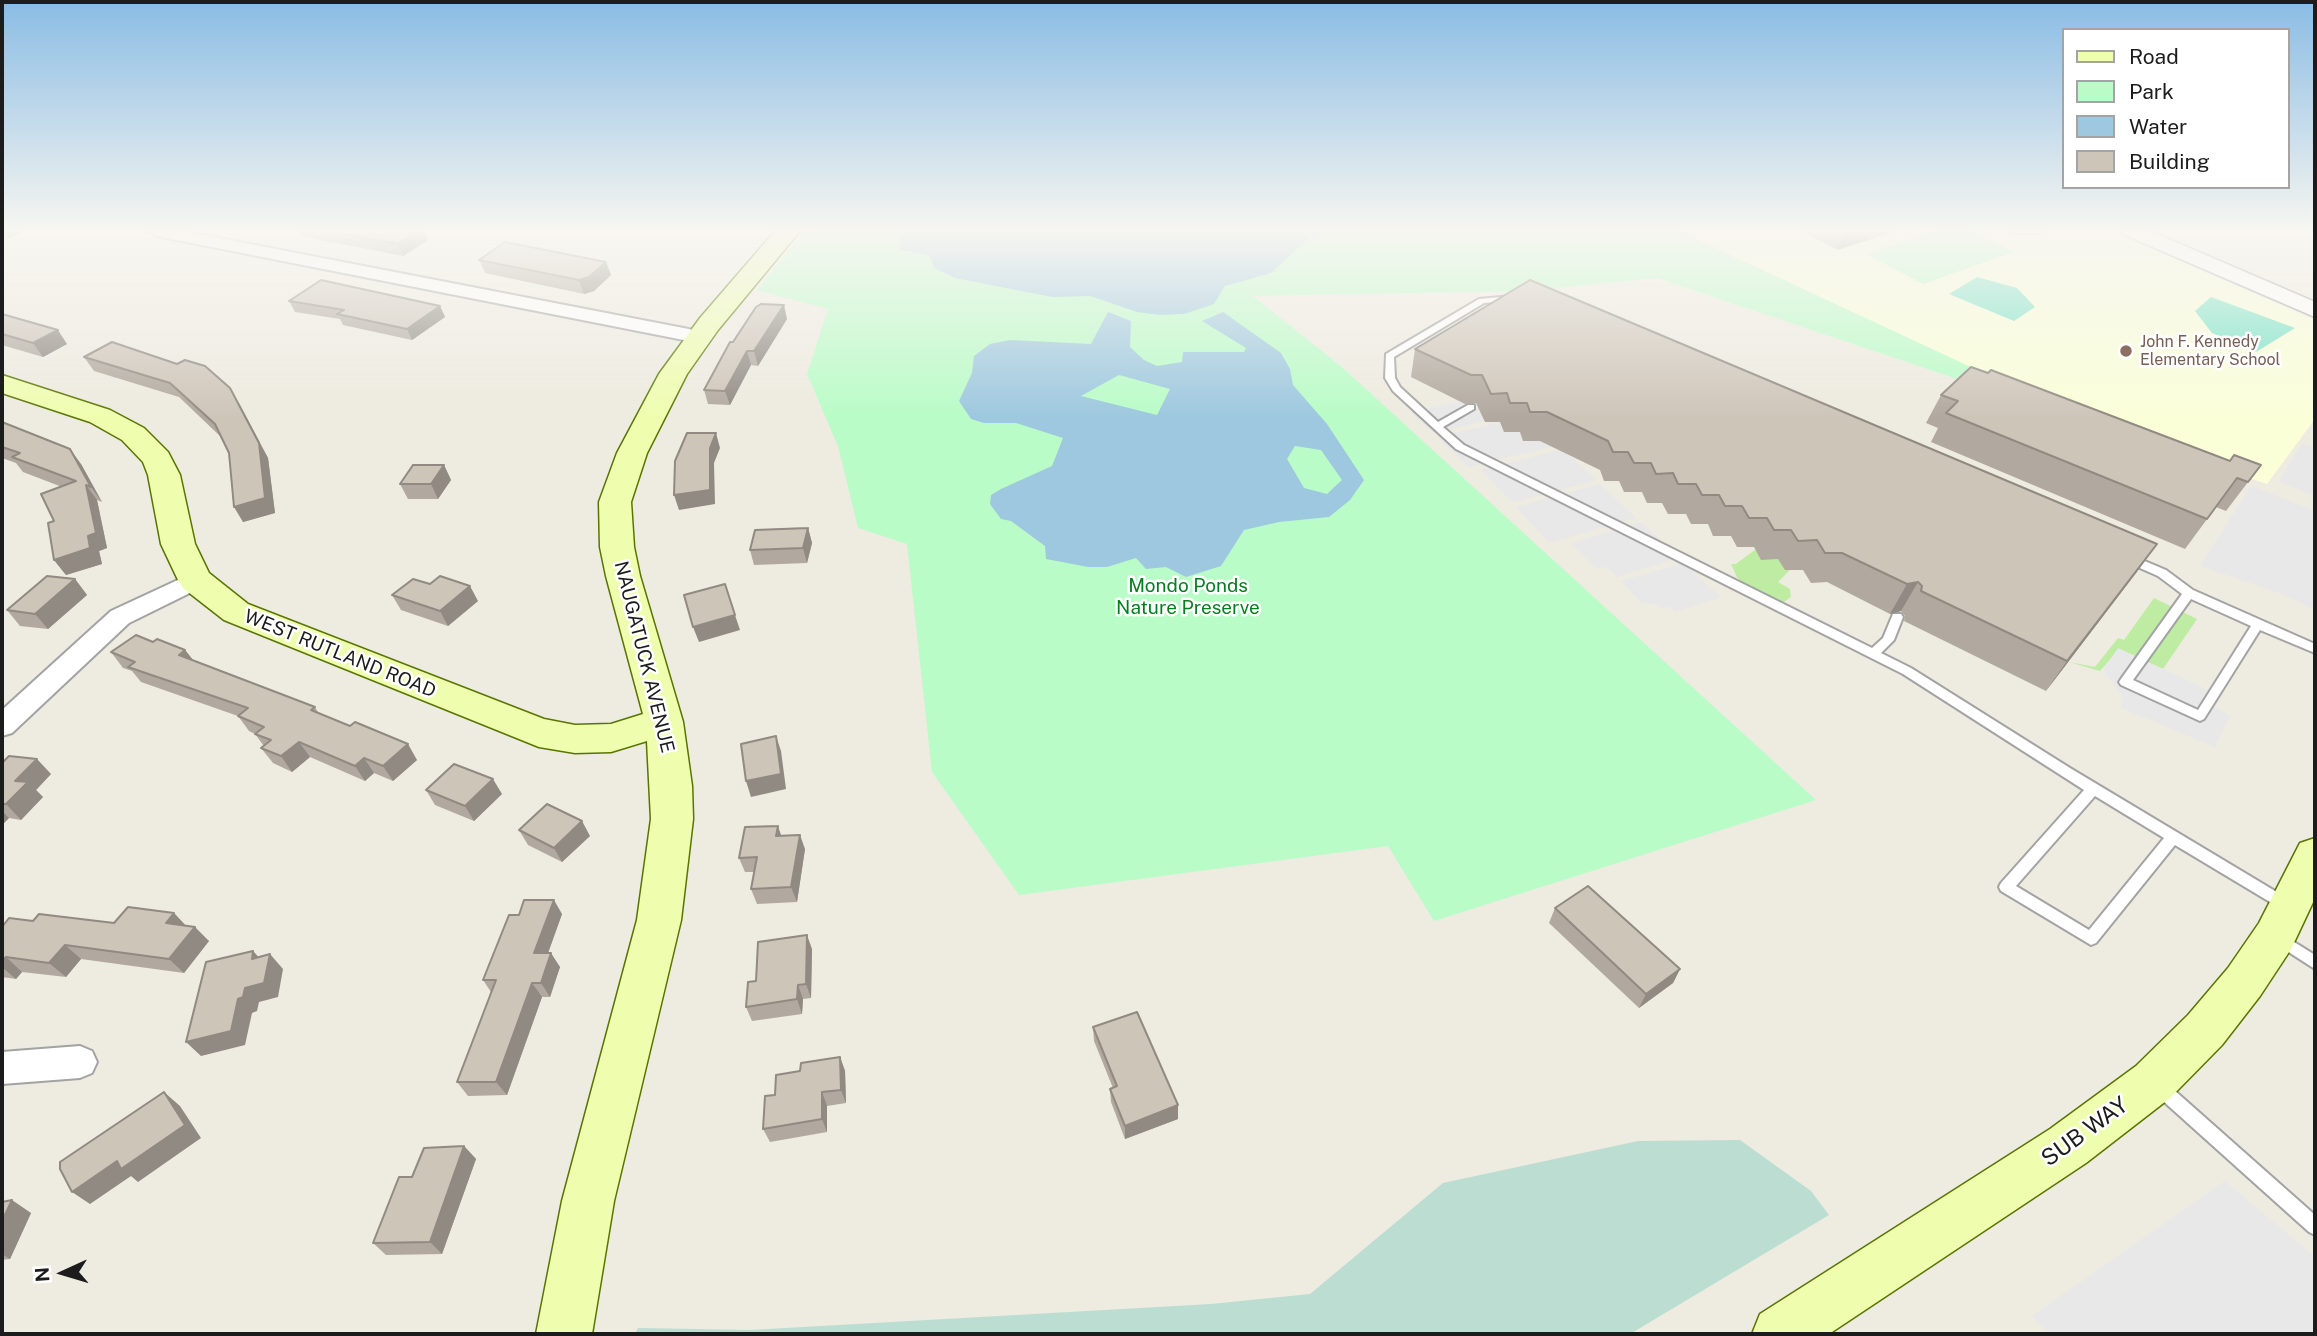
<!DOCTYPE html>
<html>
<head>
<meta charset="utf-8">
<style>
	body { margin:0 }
	#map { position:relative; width:2317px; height:1336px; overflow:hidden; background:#eeebe0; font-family:"Public Sans",sans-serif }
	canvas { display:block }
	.frame { position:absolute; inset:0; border:4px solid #1c1c1c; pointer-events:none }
	.legend { position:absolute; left:2062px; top:28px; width:228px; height:161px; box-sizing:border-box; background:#fff; border:2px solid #a4a4a4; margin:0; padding:9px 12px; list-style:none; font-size:21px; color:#1c1c1c }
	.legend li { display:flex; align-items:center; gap:14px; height:35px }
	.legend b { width:35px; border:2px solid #a4a4a4 }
	.north { position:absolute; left:28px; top:1238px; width:70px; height:70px; -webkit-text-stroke:5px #fff; paint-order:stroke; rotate:266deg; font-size:19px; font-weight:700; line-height:28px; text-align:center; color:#1c1c1c }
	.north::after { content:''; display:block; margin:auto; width:24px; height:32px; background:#1c1c1c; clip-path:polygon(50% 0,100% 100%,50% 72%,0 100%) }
</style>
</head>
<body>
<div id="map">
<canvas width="2317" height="1336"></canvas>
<div class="frame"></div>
<ul class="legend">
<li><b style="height:9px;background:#effdaf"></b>Road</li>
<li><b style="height:19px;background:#b9fcc7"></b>Park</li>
<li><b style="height:19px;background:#9dc8df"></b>Water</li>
<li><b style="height:19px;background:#cec5b9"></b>Building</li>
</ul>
<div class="north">N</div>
</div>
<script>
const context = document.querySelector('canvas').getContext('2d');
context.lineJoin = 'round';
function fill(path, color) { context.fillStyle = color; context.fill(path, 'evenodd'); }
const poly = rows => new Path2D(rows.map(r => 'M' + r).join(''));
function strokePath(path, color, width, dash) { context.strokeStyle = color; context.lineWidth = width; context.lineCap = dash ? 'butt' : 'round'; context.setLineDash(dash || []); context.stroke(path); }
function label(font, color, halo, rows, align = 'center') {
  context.font = font + ' "Public Sans",sans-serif'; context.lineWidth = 5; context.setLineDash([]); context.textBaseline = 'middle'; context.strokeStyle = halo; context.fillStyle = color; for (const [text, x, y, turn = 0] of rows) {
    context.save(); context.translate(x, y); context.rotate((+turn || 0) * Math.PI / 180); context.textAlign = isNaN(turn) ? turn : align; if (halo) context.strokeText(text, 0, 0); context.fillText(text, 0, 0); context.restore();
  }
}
fill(poly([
	[1679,231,2111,231,2315,320,2315,419,2267,484,2097,426]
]), '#faffd8');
fill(poly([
	[1888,450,1897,461,1778,582,1790,589,1791,597,1781,604,1746,587,1737,577,1731,564,1736,564],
	[2154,598,2197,619,2163,669,2119,649,2100,671,2069,662,2095,667,2118,638,2124,640]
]), '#bdeca2');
fill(poly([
	[1740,1140,1811,1191,1829,1215,1630,1334,635,1334,638,1328,750,1330,1211,1304,1310,1294,1443,1183,1638,1141]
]), '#bcddd2');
fill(poly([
	[805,231,1679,231,2097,426,1657,278,1525,291,1253,296,1343,368,1816,800,1434,921,1388,846,1019,895,932,772,907,544,858,528,838,446,807,374,828,309,757,290],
	[1932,231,1972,231,2013,252,1923,284,1866,254]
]), '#b9fcc7');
fill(poly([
	[1977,277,2017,288,2035,307,2014,321,1949,294],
	[2211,297,2295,328,2256,352,2212,333,2195,311]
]), '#78e3c7');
fill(poly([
	[1503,392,1524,412,1433,433,1410,412],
	[1528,416,1559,445,1469,467,1437,437],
	[2302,443,2315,448,2315,496,2279,481],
	[1563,449,1596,480,1513,503,1481,470],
	[1600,484,1636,518,1549,543,1516,507],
	[2251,486,2315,511,2315,610,2282,594,2200,566],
	[1641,522,1679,558,1617,577,1607,567,1596,568,1572,543],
	[1683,563,1721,597,1675,612,1669,606,1661,609,1656,604,1642,603,1621,581],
	[2118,648,2221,696,2215,707,2230,716,2215,747,2121,708,2123,697,2103,670],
	[2225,1181,2315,1257,2315,1334,2049,1334,2032,1316]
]), '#e8e8e8');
fill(poly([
	[898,231,1359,231,1309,238,1271,273,1225,286,1214,304,1184,314,1160,315,1137,312,1090,296,1052,297,955,278,934,268,929,255,900,250],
	[1108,312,1131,321,1130,347,1144,360,1157,366,1182,362,1183,352,1244,352,1246,348,1202,321,1223,312,1281,353,1290,369,1293,385,1327,424,1364,480,1350,500,1329,517,1279,522,1244,530,1221,566,1186,577,1166,567,1146,569,1136,558,1107,567,1088,567,1046,559,1045,546,1011,521,1001,519,990,504,991,495,1001,489,1052,466,1063,438,1016,423,984,423,971,419,959,401,972,373,974,356,990,344,1010,340,1091,344],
	[1119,375,1170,389,1157,415,1081,396],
	[1295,446,1321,450,1342,480,1327,494,1304,488,1287,459]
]), '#9dc8df');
const service = poly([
	[2011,231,2041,231,2037,233,2015,233,2011,231],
	[1512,296,1515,297,1515,301,1484,303,1394,357,1395,378,1400,387,1438,422,1468,405,1474,405,1474,409,1443,427,1464,445,1872,648,1883,638,1893,614,1901,614,1903,617,1894,640,1881,653,1911,668,2070,768,2290,900,2292,904,2290,908,2285,910,2280,908,2175,845,2096,943,2091,945,2001,891,1999,887,2001,883,2084,790,1903,674,1456,449,1393,391,1385,378,1386,354,1479,299,1512,296],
	[2095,796,2164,838,2089,930,2016,886,2095,796],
	[2128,554,2166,570,2193,590,2315,644,2315,653,2260,630,2204,719,2200,721,2121,685,2119,682,2121,679,2182,594,2158,576,2124,561,2122,558,2128,554],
	[2191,599,2251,626,2198,710,2133,680,2191,599],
	[2278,932,2315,955,2315,969,2273,942,2271,938,2273,934,2278,932],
	[2159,1079,2165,1082,2315,1215,2315,1235,2309,1232,2153,1092,2151,1087,2153,1082,2159,1079]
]);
const minor = poly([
	[147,231,183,231,699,331,709,337,699,343,156,236,147,231],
	[195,572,204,574,207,580,204,586,129,623,12,733,2,736,2,710,111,611,195,572],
	[80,1046,92,1051,97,1062,92,1073,80,1078,2,1084,2,1052,80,1046]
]);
const tertiary = poly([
	[2122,231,2150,231,2315,302,2315,317,2125,235,2122,231]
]);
const secondary = poly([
	[775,231,800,231,718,330,687,374,647,453,631,502,634,547,640,576,683,722,692,786,693,819,681,920,614,1201,592,1334,536,1334,562,1201,637,920,651,819,647,741,611,752,575,753,539,747,224,620,183,588,178,580,161,544,148,475,143,462,122,440,90,422,2,393,2,375,110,410,144,428,168,452,180,475,195,544,209,573,248,604,544,719,575,725,611,724,643,714,606,576,600,547,599,502,617,453,659,374,700,318,775,231],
	[2315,838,2315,898,2291,949,2260,996,2222,1045,2170,1098,2086,1163,1829,1334,1752,1334,1760,1314,2050,1129,2136,1066,2188,1015,2228,968,2259,923,2300,843,2315,838]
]);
strokePath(service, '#a3a3a3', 4);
strokePath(minor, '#a3a3a3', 4);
strokePath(tertiary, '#a3a3a3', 3);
strokePath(secondary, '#597500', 3);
fill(service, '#fff');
fill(minor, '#fff');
fill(tertiary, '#fff');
fill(secondary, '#effdaf');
fill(poly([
	[2,231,24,231,9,238,2,236],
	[298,231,425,231,428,240,403,256,300,236],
	[1801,231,1896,231,1837,250],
	[479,260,606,262,611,275,594,291,584,294,485,273],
	[289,301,440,306,445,317,412,340,343,325,340,319,295,312],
	[2,314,67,344,43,357,2,345],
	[787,319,758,366,751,365,730,405,708,404,704,390,733,342],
	[1415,349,2157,544,2136,573,2046,691,1904,621,1905,616,1901,611,1890,614,1827,582,1811,583,1803,570,1785,570,1778,559,1761,560,1754,547,1737,547,1731,536,1713,536,1708,524,1691,524,1686,514,1668,514,1662,503,1647,503,1642,492,1624,492,1619,481,1604,481,1600,470,1540,441,1523,441,1520,432,1504,432,1500,422,1485,422,1476,403,1465,404,1411,377],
	[84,357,239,403,268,458,275,513,243,522,229,453,220,436,179,397,94,371],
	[1941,395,2230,461,2261,465,2226,511,2216,507,2185,549,1931,442,1938,428,1926,423],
	[2,422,81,464,102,502,97,500,107,548,99,551,102,564,66,575,54,560,54,521,62,487,23,472,16,463,2,458],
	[444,465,451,480,438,499,408,499,400,484],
	[808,528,812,543,807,563,754,565,750,550],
	[75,579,87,595,48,629,20,626,7,610],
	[392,595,478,601,448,626,401,610],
	[153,642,185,650,193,660,315,707,319,714,417,760,393,781,374,773,365,781,310,757,292,772,273,763,261,748,264,746,255,734,249,731,238,716,141,682,132,671,123,668,111,652],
	[2,763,51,774,36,790,43,797,21,820,9,818,2,825],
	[426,790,502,794,474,821,435,805],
	[519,830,590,836,562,862,528,845],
	[781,836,805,849,797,902,757,904,751,889,754,872,745,872,739,858],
	[1555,908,1680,969,1673,983,1639,1008,1549,923],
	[174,913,186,926,209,941,184,973,81,959,66,977,22,972,16,979,2,977,2,927,33,921,114,923],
	[562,914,548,953,560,967,550,997,542,997,507,1095,468,1096,457,1082,491,992,483,980,519,915],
	[812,949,811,998,803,999,802,1014,752,1021,746,1007,756,981],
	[1093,1027,1178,1119,1125,1139,1111,1102,1110,1089,1113,1088,1094,1041],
	[840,1057,845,1071,846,1103,827,1106,827,1132,770,1142,763,1129,775,1095,800,1071],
	[464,1146,476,1159,442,1254,386,1255,373,1243,412,1177],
	[2,1202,31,1213,10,1259,2,1260]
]), '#b1a99f');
fill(poly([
	[4,231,24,231,9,238],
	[419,231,425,231,428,240,403,256,398,244],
	[1845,231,1896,231,1837,250],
	[606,262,611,275,594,291,584,294,579,280],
	[784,305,787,319,758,366,754,351],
	[440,306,445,317,412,340,407,329],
	[58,330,67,344,43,357,33,343],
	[747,351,751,365,730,405,725,391],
	[230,388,268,458,275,513,243,522,234,507],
	[716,433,720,448,714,463,715,504,679,510,674,495,710,448],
	[70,449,81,464,102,502,91,487],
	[444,465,451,480,438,499,431,484],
	[86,485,97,500,107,548,99,551,102,564,66,575,54,560],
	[808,528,812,543,807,563,803,548],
	[2157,544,2136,573,2046,691,2067,661],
	[75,579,87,595,48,629,35,614],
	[1918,582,1901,611,1890,614,1907,584],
	[470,586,478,601,448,626,440,611],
	[735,615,740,630,699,642,693,627],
	[185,650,197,665,179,655],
	[776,736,781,751,786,789,751,797,746,781],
	[299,742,310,757,292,772,281,756],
	[408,744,417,760,393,781,383,766],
	[364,758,374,773,365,781,355,766],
	[37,759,51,774,36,790,43,797,21,820,6,804,15,781],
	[493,779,502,794,474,821,465,806],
	[2,811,9,818,2,825],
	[582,821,590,836,562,862,554,848],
	[778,826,783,841,776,836],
	[800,835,805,849,797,902,791,887],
	[554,900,562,914,543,967,534,953],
	[174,913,188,928,166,923],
	[195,927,209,941,184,973,169,959],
	[807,935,812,949,811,998,806,984],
	[65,945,81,959,66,977,49,963],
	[253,951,266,965,252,959],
	[551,953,560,967,550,997,541,983],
	[270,954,283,969,278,997,259,1002,257,1011,252,1013,245,1045,201,1056,186,1042,238,999],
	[6,957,22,972,16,979,2,967,2,961],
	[1680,969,1673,983,1639,1008,1646,994],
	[532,983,542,997,507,1095,496,1082],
	[798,985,803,999,802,1014,797,999],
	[840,1057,845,1071,846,1103,841,1090],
	[164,1092,180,1106,201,1138,138,1182,131,1176,90,1204,72,1192],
	[822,1092,827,1106,827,1132,822,1119],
	[1178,1105,1178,1119,1125,1139,1125,1126],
	[464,1146,476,1159,442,1254,430,1242],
	[12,1200,31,1213,10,1259,2,1254,2,1221]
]), '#908a82');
const building = poly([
	[330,231,419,231,398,244,330,231],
	[505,242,606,262,589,277,579,280,479,260,505,242],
	[321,280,440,306,407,329,337,314,344,310,289,301,321,280],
	[1530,280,2157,544,2067,661,1921,591,1922,586,1918,582,1907,584,1842,553,1825,553,1817,540,1798,541,1791,530,1774,530,1767,518,1749,518,1742,506,1725,506,1719,495,1702,495,1696,484,1678,484,1673,473,1656,474,1651,463,1634,463,1628,452,1613,452,1608,441,1547,412,1530,412,1527,403,1510,403,1507,393,1491,394,1482,375,1471,375,1415,349,1530,280],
	[761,304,784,305,754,351,747,351,725,391,704,390,730,342,733,342,756,307,761,304],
	[2,314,58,330,33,343,2,334,2,314],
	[112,342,177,364,185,360,205,366,230,388,259,443,265,498,234,507,229,453,215,424,170,383,84,357,112,342],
	[1971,367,1988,373,1991,370,2230,461,2234,455,2261,465,2248,482,2237,478,2207,519,1946,413,1958,401,1941,395,1971,367],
	[2,422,70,449,91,487,86,485,96,533,88,536,90,548,54,560,48,523,54,521,41,494,76,481,12,457,20,453,2,447,2,422],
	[687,433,716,433,710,448,710,490,674,495,675,461,687,433],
	[413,465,444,465,431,484,400,484,413,465],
	[808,528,803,548,750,550,755,530,808,528],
	[47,576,75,579,35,614,7,610,47,576],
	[440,576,470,586,440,611,392,595,413,579,430,584,440,576],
	[725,584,735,615,693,627,684,595,725,584],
	[136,635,153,642,157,639,185,650,179,655,315,707,311,710,350,726,355,722,408,744,383,766,364,758,355,766,299,742,281,756,261,748,271,740,255,734,264,727,238,716,248,708,128,667,135,662,111,652,136,635],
	[776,736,781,774,746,781,741,744,776,736],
	[9,756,37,759,15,781,28,782,6,804,2,804,2,763,9,756],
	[454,764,493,779,465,806,426,790,454,764],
	[547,804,582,821,554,848,519,830,547,804],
	[778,826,776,836,800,835,791,887,751,889,757,857,739,858,745,827,778,826],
	[1588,886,1680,969,1646,994,1555,908,1588,886],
	[524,900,554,900,534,953,551,953,541,983,532,983,496,1082,457,1082,496,980,483,980,509,915,519,915,524,900],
	[128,907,174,913,166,923,195,927,169,959,65,945,49,963,6,957,2,961,2,927,9,918,33,921,39,914,114,923,128,907],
	[807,935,806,984,798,985,797,999,746,1007,748,982,756,981,758,942,807,935],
	[253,951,252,959,270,954,264,983,245,988,243,997,238,999,231,1031,186,1042,206,962,253,951],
	[1137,1012,1178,1105,1125,1126,1110,1089,1117,1086,1093,1027,1137,1012],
	[840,1057,841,1090,822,1092,822,1119,763,1129,765,1096,775,1095,776,1075,800,1071,801,1063,840,1057],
	[164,1092,185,1125,121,1169,117,1161,72,1192,60,1169,60,1162,164,1092],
	[464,1146,430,1242,373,1243,399,1177,412,1177,424,1148,464,1146],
	[12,1200,2,1221,2,1202,12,1200]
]);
fill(building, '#cec5b9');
strokePath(building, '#908a82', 2);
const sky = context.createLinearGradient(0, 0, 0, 418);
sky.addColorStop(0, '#8abce4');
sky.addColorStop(0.55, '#f7f6f1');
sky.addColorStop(1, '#f7f6f100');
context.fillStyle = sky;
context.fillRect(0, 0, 2317, 418);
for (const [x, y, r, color] of [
	[2126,351,7,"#8d6e63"]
]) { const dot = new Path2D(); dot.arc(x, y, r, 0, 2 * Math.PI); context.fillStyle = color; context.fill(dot); strokePath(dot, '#fff', 2.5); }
label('16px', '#785e54', '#fff', [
	["John F. Kennedy",2140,342],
	["Elementary School",2140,360]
], 'left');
label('19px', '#057e1f', '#fff', [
	["Mondo Ponds",1188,586],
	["Nature Preserve",1188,608]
]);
label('19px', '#1c1c1c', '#fff', [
	["WEST RUTLAND ROAD",340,654,22],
	["NAUGATUCK AVENUE",644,657,76]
]);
label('23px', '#1c1c1c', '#fff', [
	["SUB WAY",2085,1132,-36]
]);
</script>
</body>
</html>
